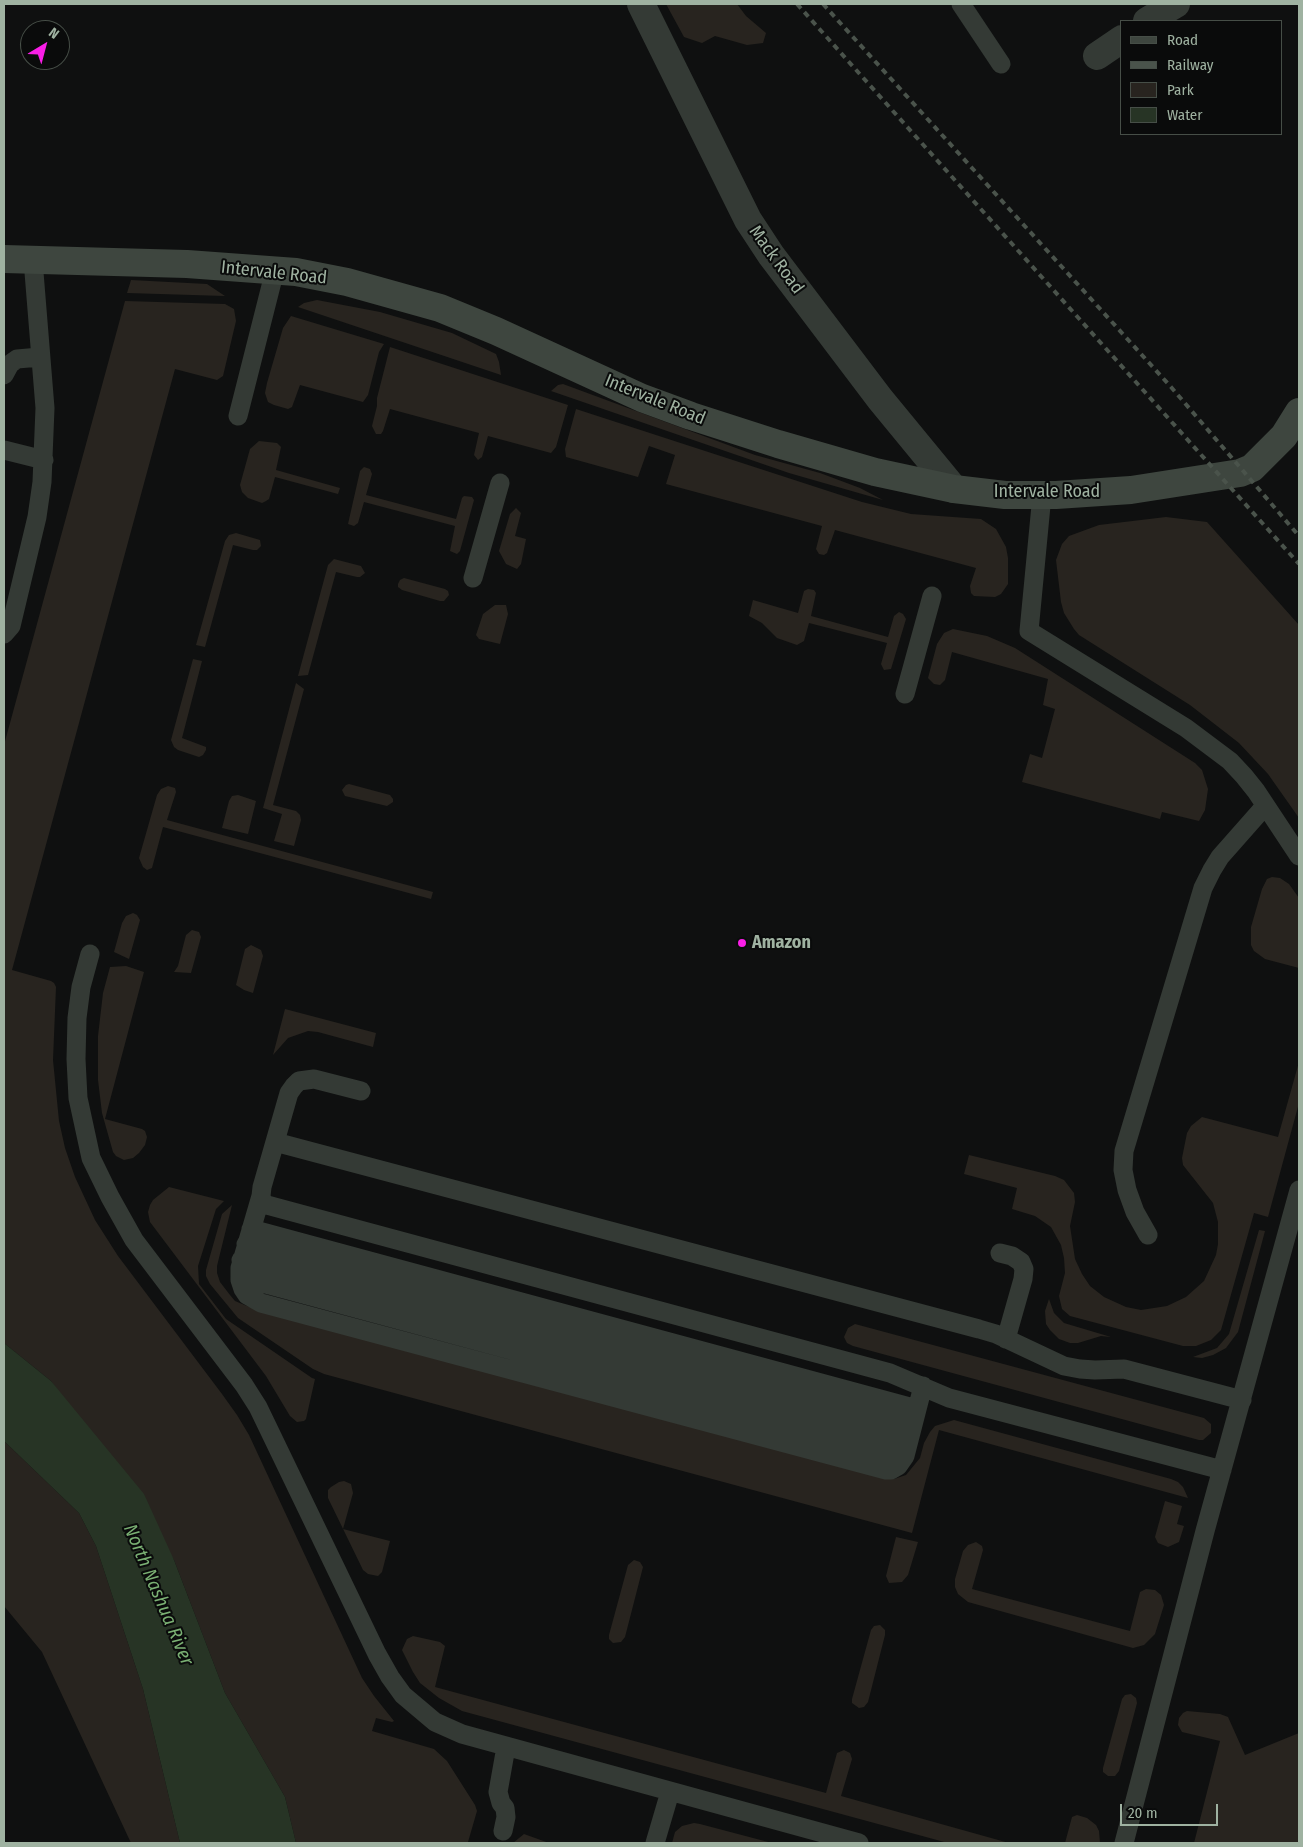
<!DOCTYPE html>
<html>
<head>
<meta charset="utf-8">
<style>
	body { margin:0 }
	#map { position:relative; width:1303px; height:1847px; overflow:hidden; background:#0f1010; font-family:"Fira Sans Condensed",sans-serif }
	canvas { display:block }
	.frame { position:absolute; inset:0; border:5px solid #9fb2a1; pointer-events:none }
	.legend { position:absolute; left:1120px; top:20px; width:162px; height:115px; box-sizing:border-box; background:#0a0b0b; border:1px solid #464e47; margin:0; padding:6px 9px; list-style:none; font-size:15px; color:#9fb2a1 }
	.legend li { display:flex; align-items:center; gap:10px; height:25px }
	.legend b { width:25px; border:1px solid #464e47 }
	.north { position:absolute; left:20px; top:20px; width:50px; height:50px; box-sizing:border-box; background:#0a0b0b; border:1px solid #464e47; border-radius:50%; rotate:37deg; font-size:14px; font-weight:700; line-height:20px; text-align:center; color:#9fb2a1 }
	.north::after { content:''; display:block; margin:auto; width:18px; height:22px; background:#fa1ee7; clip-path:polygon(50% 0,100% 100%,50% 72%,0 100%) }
	.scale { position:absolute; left:1120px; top:1804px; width:98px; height:22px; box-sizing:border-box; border:2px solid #9fb2a1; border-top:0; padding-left:6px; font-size:15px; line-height:18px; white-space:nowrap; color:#9fb2a1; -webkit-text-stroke:4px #0a0b0b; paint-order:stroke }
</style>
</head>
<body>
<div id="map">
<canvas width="1303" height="1847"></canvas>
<div class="frame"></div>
<ul class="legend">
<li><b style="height:6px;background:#3e463f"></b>Road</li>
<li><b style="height:6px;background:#4a534b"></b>Railway</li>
<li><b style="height:14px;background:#28241f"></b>Park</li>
<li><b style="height:14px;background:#273425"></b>Water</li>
</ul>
<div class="north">N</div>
<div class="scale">20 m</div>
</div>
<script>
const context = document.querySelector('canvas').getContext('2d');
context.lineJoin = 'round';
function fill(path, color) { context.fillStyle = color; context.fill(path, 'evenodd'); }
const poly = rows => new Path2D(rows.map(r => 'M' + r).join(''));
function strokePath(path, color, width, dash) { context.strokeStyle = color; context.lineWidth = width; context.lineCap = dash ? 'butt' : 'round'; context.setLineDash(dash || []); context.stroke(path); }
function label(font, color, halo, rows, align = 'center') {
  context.font = font + ' "Fira Sans Condensed",sans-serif'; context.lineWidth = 4; context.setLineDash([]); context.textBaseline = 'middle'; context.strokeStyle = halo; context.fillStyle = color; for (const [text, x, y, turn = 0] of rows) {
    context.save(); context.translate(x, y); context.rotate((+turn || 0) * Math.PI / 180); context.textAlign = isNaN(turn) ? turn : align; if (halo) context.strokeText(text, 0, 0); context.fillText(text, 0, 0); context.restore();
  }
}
fill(poly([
	[666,4,737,4,746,16,766,33,763,43,747,45,715,36,702,43,684,37],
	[131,280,207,284,225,296,127,293],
	[317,300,380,312,452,333,496,354,499,362,501,375,298,307,304,303],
	[125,301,225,304,234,309,236,321,223,376,217,380,175,369,12,970,51,981,54,983,56,987,53,1060,59,1121,65,1148,75,1177,95,1220,118,1256,222,1394,237,1415,249,1435,362,1678,374,1696,394,1721,392,1722,376,1718,372,1731,434,1749,447,1761,475,1805,477,1811,468,1842,472,1843,296,1843,285,1797,225,1693,174,1560,51,1381,4,1343,4,745],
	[291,316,384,344,379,352,368,395,363,402,300,385,292,407,288,409,274,405,268,402,265,393,267,383,283,328],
	[390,347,568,405,556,447,551,453,488,436,482,457,478,460,474,455,479,433,390,409,383,431,381,434,376,434,372,426,377,406,377,398],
	[563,384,755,455,820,473,860,488,883,500,789,473,551,391,558,385],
	[576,409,862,502,911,514,981,519,996,529,1006,547,1008,558,1008,584,1001,594,995,597,974,596,971,593,970,586,976,568,835,530,827,553,824,555,819,554,816,549,822,526,666,484,675,455,649,446,638,477,566,457,565,449],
	[259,441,277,443,281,447,276,470,340,488,338,494,275,477,269,499,266,501,262,503,248,498,242,492,240,485,250,449],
	[364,467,370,469,372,474,366,495,456,519,462,498,464,496,472,497,474,500,460,551,457,554,450,551,455,526,364,502,358,523,354,526,348,524,360,471],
	[516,508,521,513,515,536,526,539,521,564,517,569,506,564,499,551,510,514],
	[1166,517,1207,522,1299,625,1299,818,1268,774,1239,743,1190,705,1079,635,1074,629,1064,613,1061,602,1056,560,1062,544,1069,536,1099,525],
	[236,533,260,540,261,546,257,550,253,550,233,545,205,647,196,645,225,541,229,535],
	[334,559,361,566,365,573,360,577,357,577,336,572,308,675,298,676,328,565],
	[404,578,445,589,448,591,449,595,444,601,440,601,402,590,398,587,398,584,400,580],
	[808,589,814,590,816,593,811,616,888,637,894,616,899,612,903,614,906,619,891,669,884,670,881,664,887,643,809,623,804,641,797,645,777,638,762,623,749,616,753,600,798,613,804,591],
	[495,605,506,605,508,614,500,644,479,639,476,635,483,614],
	[953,629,987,636,1015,648,1195,763,1202,770,1208,789,1205,810,1199,821,1162,812,1160,819,1022,782,1030,754,1042,758,1055,709,1043,705,1048,679,952,652,945,680,940,685,934,684,928,678,937,644,944,633],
	[193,659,202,661,182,738,206,747,206,750,203,755,199,757,178,750,174,747,171,740],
	[296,683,304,689,273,805,296,811,300,815,301,820,294,846,274,841,282,814,263,808],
	[349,784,390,795,393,799,393,802,387,806,345,796,342,790,346,785],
	[168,786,175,788,176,792,167,820,433,892,431,899,163,827,152,868,147,870,143,867,139,858,157,795,161,789],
	[238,795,256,801,248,834,222,828,229,801,232,796],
	[1272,877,1280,878,1289,884,1299,898,1299,968,1265,959,1254,951,1251,945,1251,927,1262,889,1267,879],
	[133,913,137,915,140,920,129,959,114,952,122,923,126,916],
	[192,930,199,932,201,937,191,973,174,972,178,966,186,935],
	[251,945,261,950,263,956,253,993,244,990,236,985,245,949],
	[126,966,144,972,105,1119,142,1129,145,1131,147,1137,145,1145,139,1153,133,1158,124,1160,116,1156,113,1152,102,1113,98,1080,98,1036,103,993,110,967],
	[285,1009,376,1033,373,1047,318,1032,308,1031,288,1038,273,1055],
	[1299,1062,1299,1103,1268,1217,1254,1213,1221,1330,1211,1340,1196,1346,1183,1346,1070,1316,1062,1309,1059,1296,1065,1273,1064,1258,1061,1245,1051,1227,1035,1216,1012,1209,1017,1188,964,1174,969,1155,1055,1176,1064,1180,1074,1193,1075,1202,1070,1226,1075,1259,1082,1274,1090,1286,1104,1297,1126,1307,1141,1310,1167,1306,1186,1297,1204,1281,1216,1255,1218,1244,1218,1222,1213,1203,1183,1165,1182,1158,1187,1133,1191,1126,1202,1117,1278,1137],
	[169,1187,224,1201,216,1209,198,1266,199,1284,226,1319,312,1378,315,1379,306,1419,304,1421,297,1422,290,1416,266,1376,150,1222,148,1212,150,1205,153,1200],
	[232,1205,217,1266,217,1273,220,1282,230,1295,235,1301,247,1306,882,1478,894,1479,906,1475,920,1458,924,1443,930,1432,935,1426,954,1420,1171,1479,1178,1482,1183,1487,1188,1498,939,1430,912,1533,324,1374,313,1369,238,1318,210,1284,206,1276,206,1270,222,1214],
	[1259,1230,1265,1231,1238,1332,1226,1348,1213,1355,1202,1358,1193,1357,1217,1348,1229,1334],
	[1049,1299,1054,1313,1064,1323,1111,1337,1101,1336,1078,1343,1070,1343,1059,1339,1050,1330,1046,1324,1045,1311],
	[855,1324,1204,1418,1211,1424,1211,1433,1203,1440,1199,1440,853,1346,847,1343,844,1337,848,1328],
	[4,1441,79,1513,96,1546,143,1689,180,1843,131,1843,42,1652,4,1606],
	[344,1481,351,1484,353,1493,343,1529,390,1541,382,1572,378,1576,368,1574,363,1570,328,1498,328,1490,331,1487,339,1482],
	[1165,1501,1182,1506,1177,1524,1184,1526,1179,1542,1168,1547,1158,1543,1155,1537],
	[896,1537,918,1542,908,1575,902,1582,889,1583,886,1576],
	[976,1542,982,1546,983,1550,972,1589,1130,1631,1140,1592,1146,1589,1155,1590,1161,1595,1164,1605,1155,1634,1144,1645,1133,1648,968,1602,958,1594,955,1587,955,1579,963,1551,968,1545],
	[634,1560,640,1562,643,1567,625,1637,621,1642,613,1643,609,1639,609,1635,628,1565],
	[880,1625,885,1630,885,1635,868,1702,864,1707,859,1708,852,1703,852,1699,871,1630,874,1626],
	[413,1636,440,1642,445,1646,435,1687,826,1793,837,1753,844,1750,850,1753,852,1759,841,1796,1009,1843,948,1843,462,1711,439,1698,420,1683,413,1672,402,1650,407,1639],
	[1131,1694,1136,1698,1137,1703,1119,1771,1115,1776,1108,1776,1103,1772,1103,1768,1122,1699,1125,1695],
	[1187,1711,1220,1714,1228,1717,1245,1755,1299,1733,1299,1843,1194,1843,1220,1741,1182,1732,1178,1725,1179,1718,1183,1713],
	[1077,1815,1087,1818,1096,1825,1099,1831,1100,1843,1065,1843,1072,1817],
	[694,1823,700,1824,772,1843,672,1843,675,1832,682,1826],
	[524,1834,549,1843,513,1843]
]), '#28241f');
fill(poly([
	[4,1343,51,1381,144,1494,174,1560,225,1693,285,1797,296,1843,180,1843,143,1689,96,1546,79,1513,4,1441]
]), '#273425');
strokePath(poly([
	[961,4,1001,64],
	[4,375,10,364,17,359,40,357],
	[238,416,275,270],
	[4,450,44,460],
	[1042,495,1029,631,1186,728,1230,761,1244,776,1256,791,1299,856],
	[473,578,500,483],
	[4,634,11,626,37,517,42,482,45,408,33,260],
	[905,694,932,596],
	[90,954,81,987,77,1018,76,1059,78,1098,91,1158,110,1197,134,1240,244,1385,258,1407,377,1654,390,1677,403,1695,435,1722,462,1734,859,1843],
	[361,1091,314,1079,299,1081,294,1086,289,1093,262,1187,261,1196,262,1201,267,1205,890,1373,949,1398,1222,1470],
	[275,1142,979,1329,996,1334,1064,1366,1080,1369,1095,1370,1124,1369,1242,1400],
	[261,1196,240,1268,240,1280,243,1289,247,1295,261,1303,886,1470,891,1470,898,1466,905,1456,923,1386],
	[251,1229,917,1409],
	[1148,1235,1135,1212,1127,1190,1123,1170,1124,1151,1203,888,1212,870,1220,857,1265,806],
	[246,1244,913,1424],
	[1000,1253,1012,1256,1021,1262,1024,1269,1023,1279,1006,1339],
	[241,1260,909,1440],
	[240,1277,905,1456],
	[503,1831,506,1817,505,1808,501,1803,498,1792,506,1747],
	[655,1843,670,1792],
	[1124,1843,1205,1531,1299,1190]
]), '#343a35', 19);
strokePath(poly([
	[641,4,748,220,771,255,880,399,954,489],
	[1147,21,1176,4],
	[1097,56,1122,39]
]), '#343a35', 28);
strokePath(poly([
	[4,259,187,264,296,272,347,282,440,308,496,331,642,398,691,416,778,444,875,472,954,489,1005,495,1056,495,1131,490,1240,473,1252,468,1284,436,1299,412]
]), '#3e463f', 28);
strokePath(poly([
	[797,4,1299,564],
	[823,4,1171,387,1299,536]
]), '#4a534b', 4, [6, 5]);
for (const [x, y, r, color] of [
	[742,943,5,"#fa1ee7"]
]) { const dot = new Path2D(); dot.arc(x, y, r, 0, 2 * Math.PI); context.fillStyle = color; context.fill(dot); strokePath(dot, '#0a0b0b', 2); }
label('18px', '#9fb2a1', '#0a0b0b', [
	["Mack Road",776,260,54],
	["Intervale Road",274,273,6],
	["Intervale Road",655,400,22],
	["Intervale Road",1047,492]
]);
label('bold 18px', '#9fb2a1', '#0a0b0b', [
	["Amazon",752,943]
], 'left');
label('italic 19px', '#7ab073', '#0a0b0b', [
	["North Nashua River",158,1595,67]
]);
</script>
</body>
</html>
